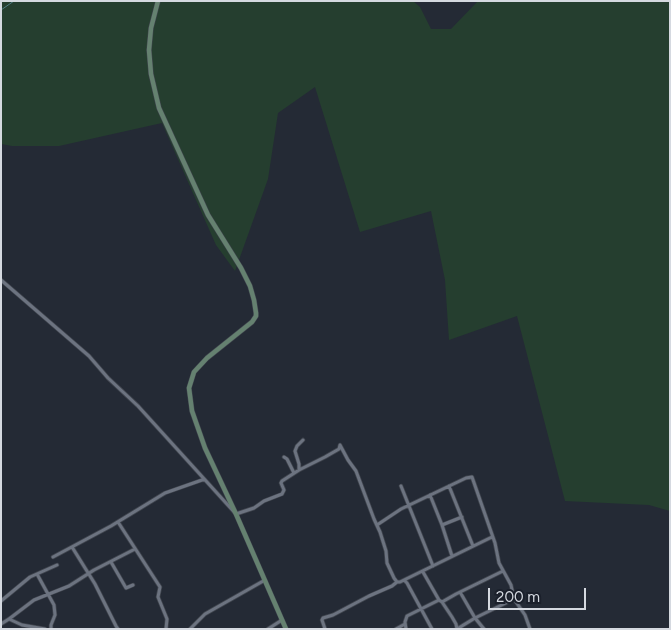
<!DOCTYPE html>
<html>
<head>
<meta charset="utf-8">
<style>
	body { margin:0 }
	#map { position:relative; width:671px; height:630px; overflow:hidden; background:#242a35; font-family:Figtree,sans-serif }
	canvas { display:block }
	.frame { position:absolute; inset:0; border:2px solid #d5d9e0; pointer-events:none }
	.scale { position:absolute; left:488px; top:588px; width:98px; height:22px; box-sizing:border-box; border:2px solid #d5d9e0; border-top:0; padding-left:6px; font-size:15px; line-height:18px; white-space:nowrap; color:#d5d9e0; -webkit-text-stroke:4px #1b202b; paint-order:stroke }
</style>
</head>
<body>
<div id="map">
<canvas width="671" height="630"></canvas>
<div class="frame"></div>
<div class="scale">200 m</div>
</div>
<script>
const context = document.querySelector('canvas').getContext('2d');
context.lineJoin = 'round';
function fill(path, color) { context.fillStyle = color; context.fill(path, 'evenodd'); }
const poly = rows => new Path2D(rows.map(r => 'M' + r).join(''));
function strokePath(path, color, width, dash) { context.strokeStyle = color; context.lineWidth = width; context.lineCap = dash ? 'butt' : 'round'; context.setLineDash(dash || []); context.stroke(path); }
fill(poly([
	[1,1,413,1,420,7,431,29,451,29,478,1,670,1,670,511,649,505,565,501,517,316,449,340,445,280,431,211,360,232,315,87,278,113,268,179,235,271,216,245,162,123,59,146,12,146,1,144]
]), '#253e2f');
strokePath(poly([
	[1,10,14,1]
]), '#4f7d83', 1);
const minor = poly([
	[1,280,89,356,108,378,138,406,236,514,254,508,264,501,282,494,284,490,281,483,282,481,299,470,325,457,339,449,340,445,348,460,356,471,374,519,380,532,386,551,387,563,394,578,397,582,400,582,404,580,407,583,432,629],
	[284,457,287,459,294,473],
	[299,470,299,464,295,451,297,446,303,440],
	[401,486,433,566],
	[449,486,473,546],
	[430,495,442,525,452,556],
	[118,522,160,587,158,597,167,619,166,629],
	[377,525,401,509,466,478,472,477,495,543,499,563,511,585,514,599,525,615,530,629],
	[442,525,462,517],
	[72,547,95,584,116,626,118,629],
	[53,557,111,526,165,493,202,480,205,480],
	[111,562,126,588,133,585],
	[423,572,439,600,442,602,452,617,456,624,457,629],
	[37,574,54,605,55,615,51,625,51,629],
	[404,580,492,537],
	[460,592,475,618,484,629],
	[1,601,30,577,57,565],
	[442,602,456,594,503,571],
	[9,619,34,600,69,586,94,570,135,549],
	[1,624,9,619,22,625,45,629],
	[190,629,205,614,265,580],
	[268,629,282,620],
	[325,629,322,620,323,618,333,615,369,596,392,586,397,582],
	[396,629,405,624],
	[406,629,405,622,407,616,439,600],
	[457,629,475,618,514,599]
]);
const secondary = poly([
	[158,1,151,28,149,50,151,74,159,108,208,215,241,268,250,286,254,300,256,313,256,316,252,322,207,358,194,372,189,388,192,411,205,448,236,514,286,629]
]);
strokePath(minor, '#41464f', 4.5);
strokePath(secondary, '#41464f', 5.5);
strokePath(minor, '#6c7380', 3);
strokePath(secondary, '#658170', 4.5);
</script>
</body>
</html>
